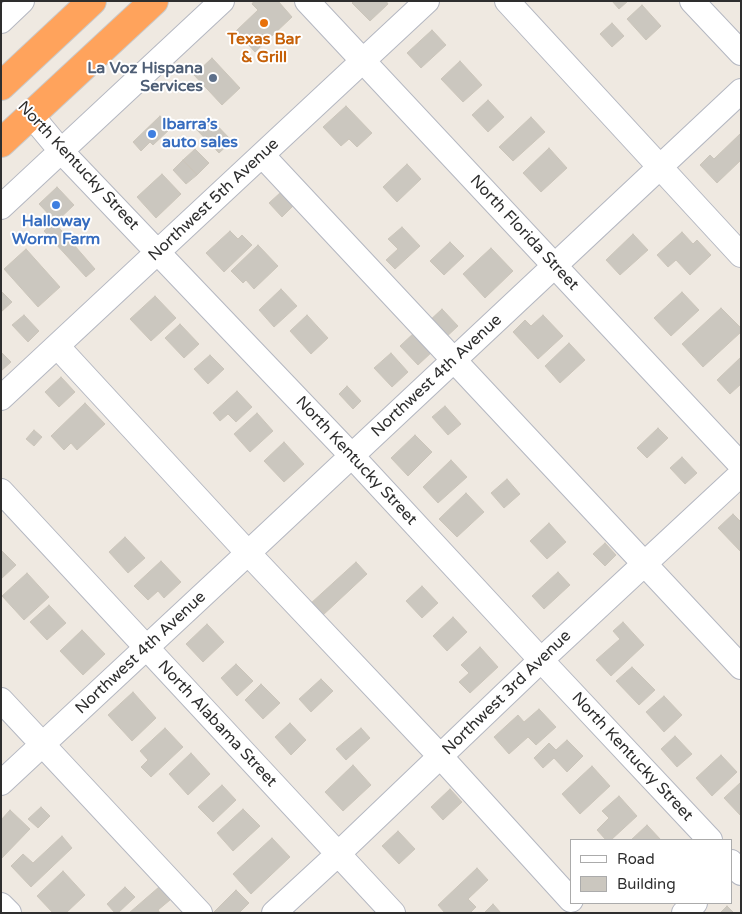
<!DOCTYPE html>
<html>
<head>
<meta charset="utf-8">
<style>
	body { margin:0 }
	#map { position:relative; width:742px; height:914px; overflow:hidden; background:#efe9e1; font-family:"Varela Round",sans-serif }
	canvas { display:block }
	.frame { position:absolute; inset:0; border:2px solid #2e2e2e; pointer-events:none }
	.legend { position:absolute; left:570px; top:839px; width:162px; height:65px; box-sizing:border-box; background:#fff; border:1px solid #ababab; margin:0; padding:6px 9px; list-style:none; font-size:15px; color:#2e2e2e }
	.legend li { display:flex; align-items:center; gap:10px; height:25px }
	.legend b { width:25px; border:1px solid #ababab }
</style>
</head>
<body>
<div id="map">
<canvas width="742" height="914"></canvas>
<div class="frame"></div>
<ul class="legend">
<li><b style="height:6px;background:#fff"></b>Road</li>
<li><b style="height:14px;background:#cbc7bf"></b>Building</li>
</ul>
</div>
<script>
const context = document.querySelector('canvas').getContext('2d');
context.lineJoin = 'round';
function fill(path, color) { context.fillStyle = color; context.fill(path, 'evenodd'); }
const poly = rows => new Path2D(rows.map(r => 'M' + r).join(''));
function strokePath(path, color, width, dash) { context.strokeStyle = color; context.lineWidth = width; context.lineCap = dash ? 'butt' : 'round'; context.setLineDash(dash || []); context.stroke(path); }
function label(font, color, halo, rows, align = 'center') {
  context.font = font + ' "Varela Round",sans-serif'; context.lineWidth = 4; context.setLineDash([]); context.textBaseline = 'middle'; context.strokeStyle = halo; context.fillStyle = color; for (const [text, x, y, turn = 0] of rows) {
    context.save(); context.translate(x, y); context.rotate((+turn || 0) * Math.PI / 180); context.textAlign = isNaN(turn) ? turn : align; if (halo) context.strokeText(text, 0, 0); context.fillText(text, 0, 0); context.restore();
  }
}
const building = poly([
	[254,1,278,1,292,17,255,52,236,31,258,10,252,4,254,1],
	[354,1,386,1,388,4,370,21,352,3,354,1],
	[612,1,628,1,619,9,612,1],
	[642,5,661,26,646,40,627,19,642,5],
	[612,23,624,36,612,47,600,34,612,23],
	[432,30,446,45,421,68,407,53,432,30],
	[212,58,240,88,222,105,194,75,212,58],
	[460,61,482,85,463,102,441,79,460,61],
	[488,100,504,117,488,132,472,115,488,100],
	[346,106,372,133,357,147,349,139,341,146,323,127,346,106],
	[160,116,171,128,153,145,150,142,141,151,133,142,160,116],
	[209,117,232,141,219,153,196,129,209,117],
	[531,117,545,132,513,161,499,147,531,117],
	[741,133,741,160,717,183,700,165,710,155,714,159,741,133],
	[549,148,567,168,541,192,523,173,549,148],
	[195,149,209,163,197,175,183,160,195,149],
	[183,160,197,175,186,184,173,170,183,160],
	[407,164,421,179,397,202,383,187,407,164],
	[162,174,181,194,156,218,137,197,162,174],
	[57,187,74,205,56,222,39,204,57,187],
	[281,192,293,206,282,217,269,203,281,192],
	[54,222,95,269,86,277,44,231,54,222],
	[402,227,420,246,395,269,386,260,398,249,388,239,402,227],
	[230,231,238,239,242,235,252,245,224,272,206,253,230,231],
	[682,232,693,244,697,240,711,255,690,275,676,260,668,267,657,255,682,232],
	[633,234,648,250,620,275,606,260,633,234],
	[450,242,464,256,444,275,430,261,450,242],
	[258,245,278,266,254,289,246,280,243,283,231,271,258,245],
	[491,248,513,271,485,298,463,274,491,248],
	[26,249,60,287,38,307,4,269,26,249],
	[281,289,297,306,274,327,259,310,281,289],
	[1,291,12,302,1,312,1,291],
	[682,292,699,310,671,336,654,318,682,292],
	[155,296,176,318,151,341,130,319,155,296],
	[721,308,741,328,741,332,703,367,682,344,721,308],
	[442,309,458,326,443,340,427,323,442,309],
	[24,315,39,331,28,342,12,325,24,315],
	[307,315,328,338,311,354,290,331,307,315],
	[543,315,563,336,538,359,513,332,525,320,531,326,543,315],
	[180,324,199,344,184,358,165,338,180,324],
	[415,332,433,351,418,365,400,346,415,332],
	[569,343,585,360,560,383,545,366,569,343],
	[1,352,11,362,1,371,1,352],
	[391,353,408,372,392,387,374,368,391,353],
	[210,355,224,369,208,384,194,369,210,355],
	[741,357,741,384,730,394,717,380,741,357],
	[61,377,75,392,59,407,45,392,61,377],
	[347,386,361,401,353,409,339,394,347,386],
	[237,391,252,407,236,422,228,414,220,421,213,413,237,391],
	[85,403,105,424,77,450,71,443,64,450,51,436,85,403],
	[445,406,461,424,448,435,432,417,445,406],
	[257,413,273,431,250,452,234,434,257,413],
	[658,428,668,438,647,458,637,448,658,428],
	[34,430,42,437,34,446,26,439,34,430],
	[415,435,432,452,408,476,391,458,415,435],
	[284,442,304,464,284,482,264,461,284,442],
	[682,457,697,473,685,484,670,468,682,457],
	[451,460,467,477,438,503,423,487,451,460],
	[507,479,520,494,504,508,491,493,507,479],
	[466,493,484,512,457,537,439,519,466,493],
	[733,514,741,522,741,552,718,528,733,514],
	[549,523,566,542,547,559,530,541,549,523],
	[125,537,145,558,128,573,109,552,125,537],
	[605,543,616,555,605,566,593,554,605,543],
	[1,550,16,565,1,579,1,550],
	[161,561,181,582,164,598,158,591,148,600,134,586,161,561],
	[356,562,367,574,322,616,310,604,356,562],
	[558,572,570,585,544,609,532,596,558,572],
	[27,573,49,597,24,620,2,596,27,573],
	[422,586,438,603,422,618,406,601,422,586],
	[49,605,66,623,47,640,30,622,49,605],
	[453,617,467,632,447,651,433,636,453,617],
	[623,622,644,645,611,676,596,660,620,639,613,631,623,622],
	[207,624,224,642,203,662,186,644,207,624],
	[82,630,105,654,83,675,60,651,82,630],
	[480,647,498,667,470,693,459,682,469,673,461,665,480,647],
	[236,664,253,681,237,696,221,678,236,664],
	[632,667,655,690,639,705,616,681,632,667],
	[321,679,333,691,311,712,299,699,321,679],
	[261,684,280,703,263,719,245,700,261,684],
	[133,692,156,718,132,741,108,715,133,692],
	[664,696,682,715,664,732,646,712,664,696],
	[539,709,556,727,536,745,528,737,509,754,494,737,518,715,524,722,539,709],
	[290,723,306,740,291,755,275,737,290,723],
	[165,728,183,747,151,777,141,767,148,760,140,751,165,728],
	[361,728,370,738,346,760,336,749,361,728],
	[675,736,692,754,677,767,661,749,675,736],
	[567,740,583,756,567,772,554,758,543,768,534,758,549,743,556,750,567,740],
	[191,753,210,774,188,795,169,774,191,753],
	[721,755,737,772,712,796,696,778,721,755],
	[353,765,371,785,343,811,325,792,353,765],
	[592,766,610,786,580,814,562,794,592,766],
	[741,782,741,816,724,798,741,782],
	[222,785,236,800,213,822,198,807,222,785],
	[450,789,462,802,443,820,431,807,450,789],
	[619,796,637,816,611,840,606,840,597,830,609,818,602,811,619,796],
	[41,807,50,816,38,828,28,819,41,807],
	[243,809,260,826,233,851,217,833,243,809],
	[10,810,30,829,1,859,1,820,10,810],
	[647,825,661,840,631,840,647,825],
	[398,831,415,849,399,864,382,846,398,831],
	[62,836,72,848,31,887,11,866,23,854,33,863,62,836],
	[272,838,290,857,251,894,233,874,272,838],
	[477,868,488,880,468,899,476,907,470,913,445,913,438,905,477,868],
	[63,871,85,895,66,913,53,913,37,896,63,871],
	[125,887,135,897,118,913,115,913,107,904,125,887],
	[159,887,170,900,158,910,160,913,129,913,159,887],
	[236,890,249,903,239,913,213,913,236,890],
	[493,904,501,913,484,913,493,904],
	[727,906,734,913,720,913,727,906]
]);
fill(building, '#cbc7bf');
strokePath(building, '#cbc5ba', 1);
const minor = poly([
	[307,1,741,465],
	[507,1,741,255],
	[692,1,741,53],
	[1,21,22,1],
	[31,115,61,151,352,456,541,660,710,840],
	[262,155,741,667],
	[1,207,222,1],
	[57,346,248,553,440,756,571,900],
	[1,398,427,1],
	[1,491,393,913],
	[1,700,200,913],
	[1,783,248,553,741,91],
	[731,862,741,873],
	[1,905,9,913],
	[274,913,338,854,541,660,741,474],
	[684,913,695,903]
]);
const highway = poly([
	[1,86,92,1],
	[1,143,154,1]
]);
strokePath(minor, '#b4b7c1', 26);
strokePath(highway, '#c9c9c9', 30);
strokePath(minor, '#fff', 24);
strokePath(highway, '#ffa35c', 28);
for (const [x, y, r, color] of [
	[264,23,5,"#e8710a"],
	[213,78,5,"#5c6f8a"],
	[152,134,5,"#3f7fe0"],
	[56,205,5,"#3f7fe0"]
]) { const dot = new Path2D(); dot.arc(x, y, r, 0, 2 * Math.PI); context.fillStyle = color; context.fill(dot); strokePath(dot, '#fff', 2); }
label('bold 16px', '#c56008', '#fff', [
	["Texas Bar",264,40],
	["& Grill",264,58]
]);
label('bold 16px', '#4e5e75', '#fff', [
	["La Voz Hispana",203,69],
	["Services",203,87]
], 'right');
label('bold 16px', '#366cbe', '#fff', [
	["Ibarra’s",162,125],
	["auto sales",162,143],
	["Halloway",56,222,"center"],
	["Worm Farm",56,240,"center"]
], 'left');
label('16px', '#2e2e2e', '#fff', [
	["North Kentucky Street",78,166,47],
	["Northwest 5th Avenue",214,200,-43],
	["North Florida Street",524,233,47],
	["Northwest 4th Avenue",437,376,-43],
	["North Kentucky Street",356,461,47],
	["Northwest 4th Avenue",141,653,-43],
	["Northwest 3rd Avenue",507,693,-44],
	["North Alabama Street",217,724,47],
	["North Kentucky Street",632,757,47]
]);
</script>
</body>
</html>
